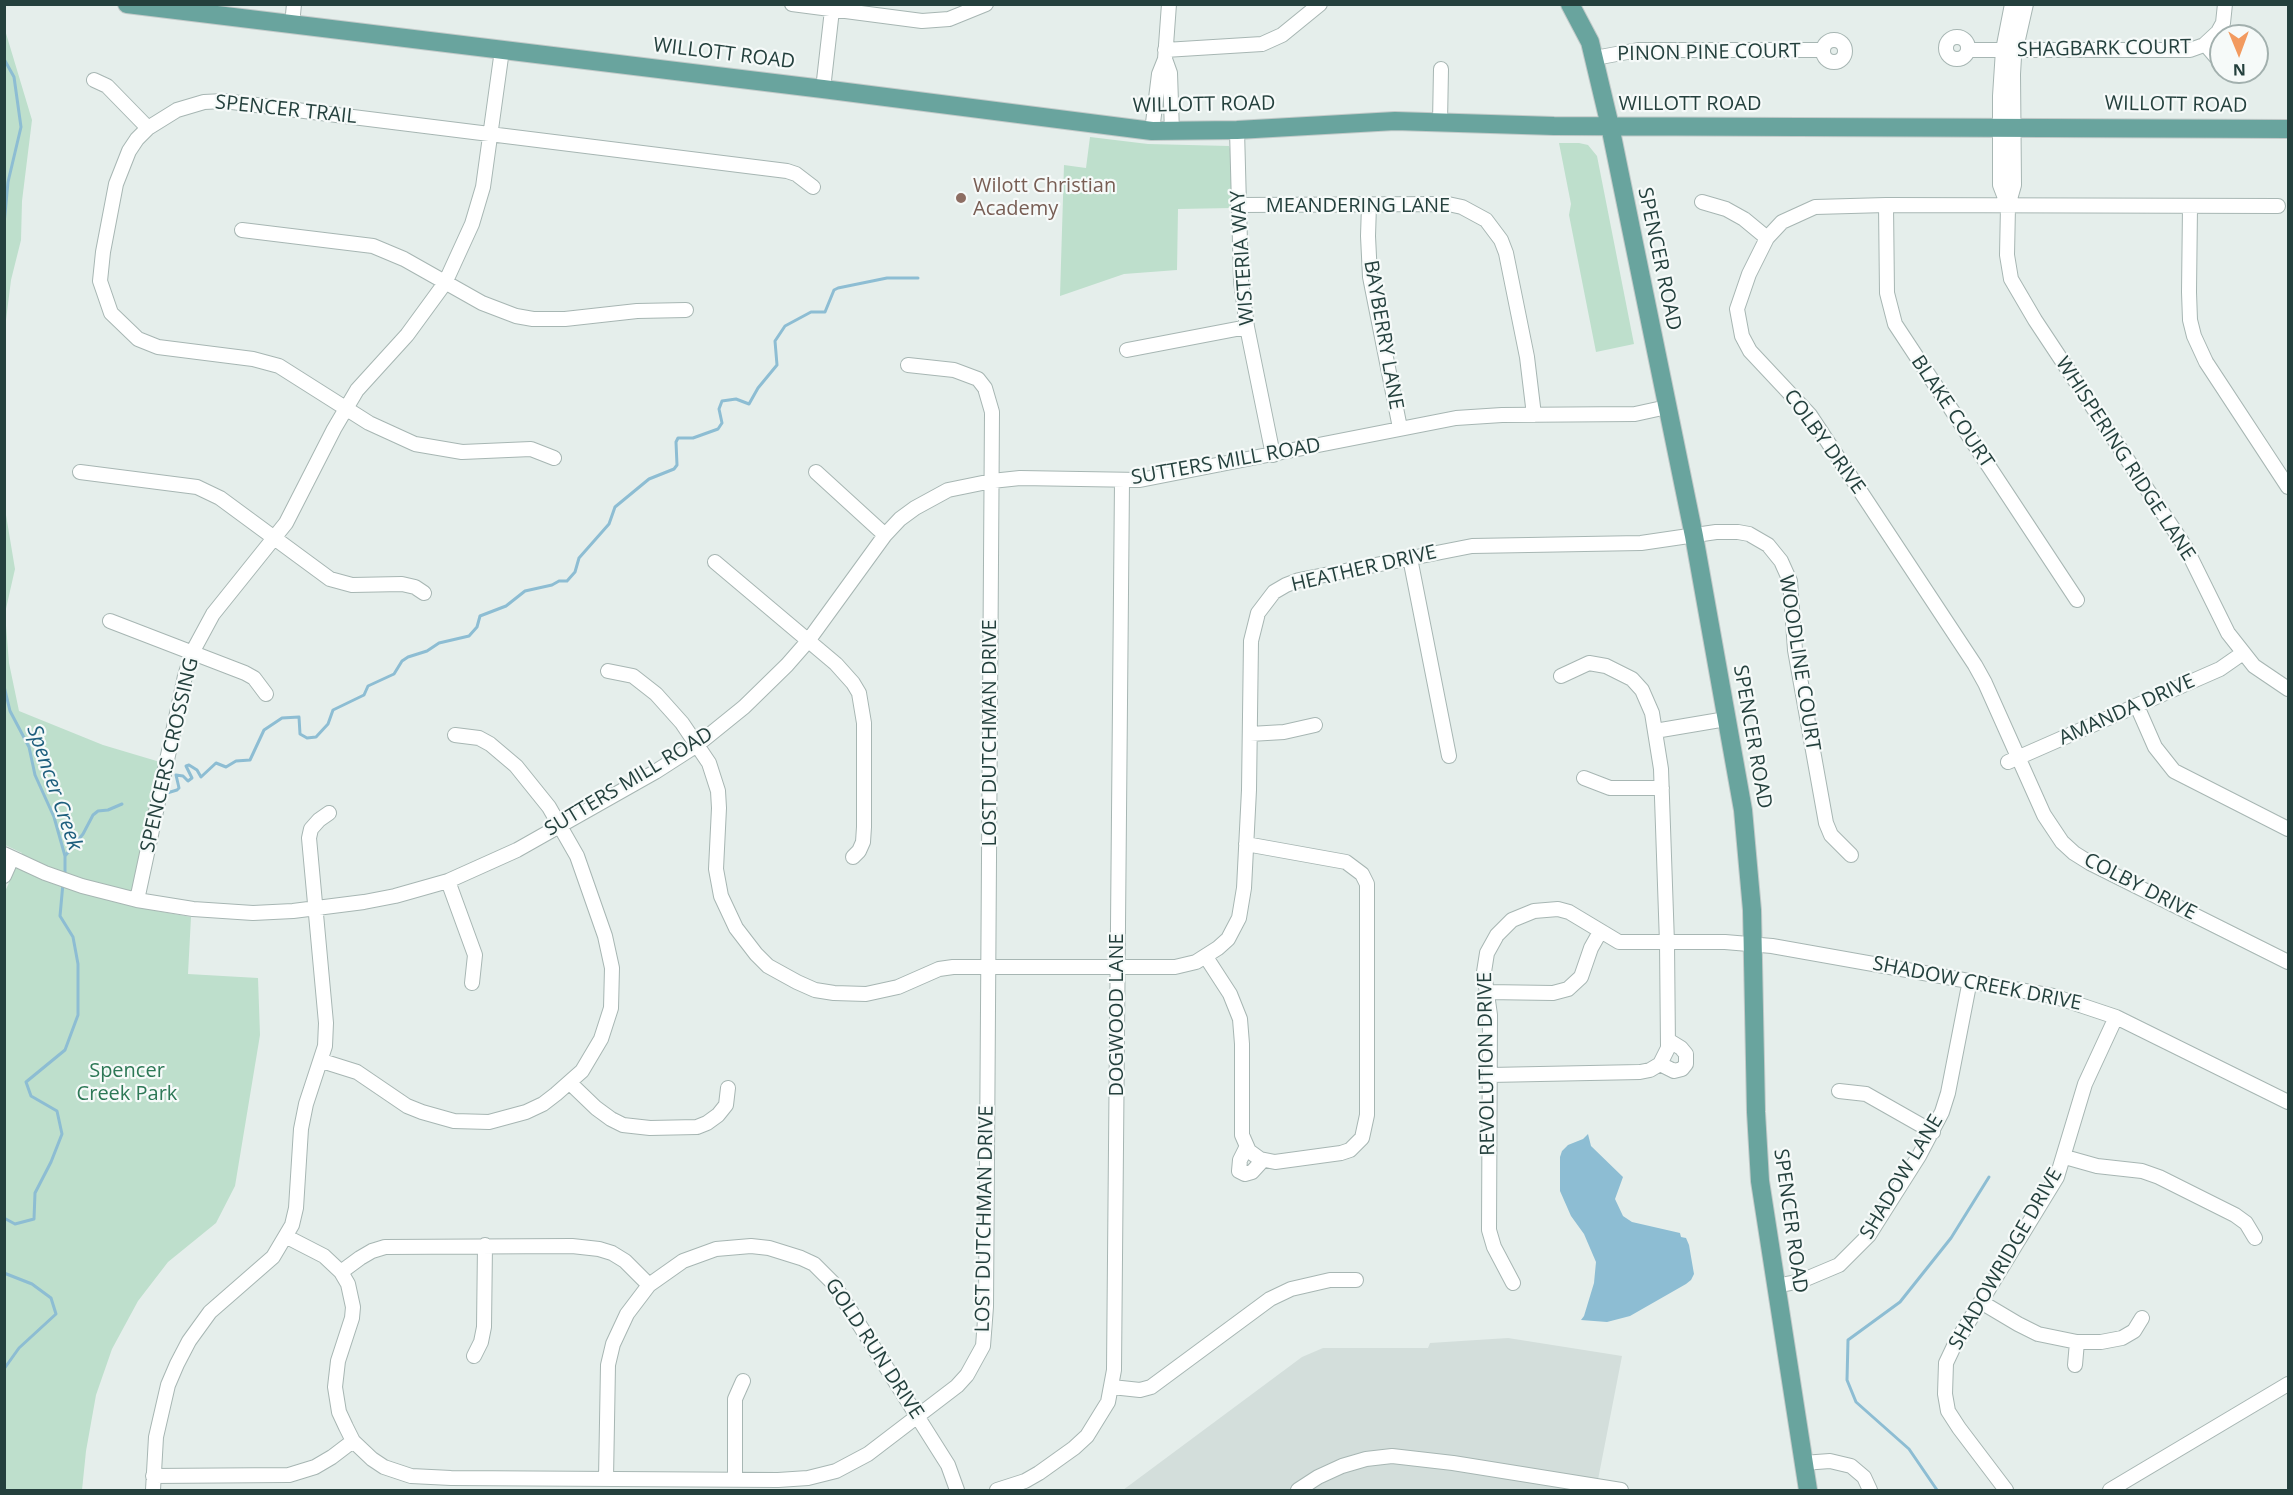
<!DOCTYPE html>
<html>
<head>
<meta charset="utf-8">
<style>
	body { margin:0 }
	#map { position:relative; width:2293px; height:1495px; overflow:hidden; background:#e5eeeb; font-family:"Open Sans",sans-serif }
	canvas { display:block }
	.frame { position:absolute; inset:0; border:6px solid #24403d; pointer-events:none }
	.north { position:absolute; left:2209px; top:24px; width:60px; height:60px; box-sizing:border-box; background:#f6faf9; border:2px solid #a2b0ae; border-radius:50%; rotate:179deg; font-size:16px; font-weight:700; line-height:24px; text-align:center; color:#24403d }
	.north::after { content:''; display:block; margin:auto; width:21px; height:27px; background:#f29a5f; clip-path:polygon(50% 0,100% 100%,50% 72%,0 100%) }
</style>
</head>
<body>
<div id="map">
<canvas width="2293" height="1495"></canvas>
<div class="frame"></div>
<div class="north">N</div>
</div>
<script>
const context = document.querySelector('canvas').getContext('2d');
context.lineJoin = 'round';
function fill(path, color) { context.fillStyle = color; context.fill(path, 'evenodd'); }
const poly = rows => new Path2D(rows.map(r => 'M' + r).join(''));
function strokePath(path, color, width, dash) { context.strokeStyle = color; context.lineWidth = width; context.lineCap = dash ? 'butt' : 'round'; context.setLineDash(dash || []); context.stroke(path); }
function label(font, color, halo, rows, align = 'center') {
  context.font = font + ' "Open Sans",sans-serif'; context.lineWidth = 4.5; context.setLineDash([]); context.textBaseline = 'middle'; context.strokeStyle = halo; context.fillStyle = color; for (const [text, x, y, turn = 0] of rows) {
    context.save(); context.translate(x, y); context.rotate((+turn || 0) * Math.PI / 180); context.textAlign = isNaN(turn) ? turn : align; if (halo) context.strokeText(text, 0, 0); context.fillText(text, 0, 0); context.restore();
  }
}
fill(poly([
	[1508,1338,1622,1356,1596,1490,1123,1490,1302,1357,1323,1348,1428,1348,1430,1343]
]), '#d3dedb');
fill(poly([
	[5,30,32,120,22,201,21,240,11,280,6,320,6,384,5,386],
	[1090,137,1148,144,1229,146,1232,156,1232,208,1178,209,1177,270,1124,274,1060,296,1064,165,1086,168],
	[1579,143,1588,145,1597,156,1634,344,1596,352,1569,215,1571,204,1559,143],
	[5,509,15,569,5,613,9,663,19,711,103,745,160,762,130,906,191,917,188,974,258,978,260,1035,235,1186,216,1223,168,1262,138,1301,112,1349,96,1395,86,1451,82,1490,5,1490,4,894,22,853,5,845]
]), '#bedfcc');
fill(poly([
	[1588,1134,1591,1146,1623,1177,1615,1199,1623,1216,1632,1222,1680,1233,1681,1237,1686,1238,1689,1245,1694,1274,1691,1280,1686,1284,1630,1316,1607,1322,1581,1320,1584,1316,1594,1283,1596,1262,1584,1234,1571,1216,1560,1191,1560,1157,1562,1151,1568,1145,1583,1139]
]), '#8dbdd3');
strokePath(poly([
	[4,59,14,77,21,127,8,182,4,224],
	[4,686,10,711,29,747,35,775,54,817,65,856,65,876],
	[167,793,177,790,179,788,176,775,183,776,188,781,192,778,186,766,189,765,197,770,201,777,216,763,226,767,236,761,250,760,264,730,282,718,299,717,300,734,307,738,316,737,328,724,333,710,364,695,368,686,394,674,402,661,408,657,427,651,439,643,469,636,477,627,480,616,506,606,525,591,552,585,559,581,567,581,575,572,579,558,609,524,615,507,649,479,674,469,677,465,676,442,678,438,693,438,718,429,722,423,719,409,722,401,736,399,749,404,758,388,777,365,775,341,785,326,811,312,825,312,834,290,838,288,887,278,918,278],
	[65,856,83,834,93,815,98,811,108,810,122,804],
	[4,1218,15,1224,34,1219,35,1193,51,1162,62,1134,57,1111,31,1096,26,1082,65,1050,78,1015,78,964,73,937,60,916,63,883],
	[4,1273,32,1284,51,1298,56,1314,19,1348,4,1369],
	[1937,1490,1909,1449,1856,1402,1847,1380,1848,1340,1900,1302,1951,1238,1989,1177]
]), '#8dbdd3', 3);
const minor = poly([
	[792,4,922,21,949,19,986,4],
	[2026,4,2014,57,2013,74,2014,185,2008,206,2007,255,2011,279,2035,320,2186,548,2228,633,2254,666,2288,689],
	[292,25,294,4],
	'1946 48a11 11 0 1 1 22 0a11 11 0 1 1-22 0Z',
	'1823 51a11 11 0 1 1 22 0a11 11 0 1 1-22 0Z',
	[2205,44,2216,57,2221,59],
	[1165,50,1262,44,1282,35,1320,4],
	[1968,50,2190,50,2204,45,2218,32,2223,23,2225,4],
	[1595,58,1638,50,1823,50],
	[1165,59,1170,73,1172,132],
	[94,80,107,86,148,128],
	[823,89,832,10],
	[1440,122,1441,69],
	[1237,130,1241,281,1247,327,1273,455],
	[1152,131,1159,74,1165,59,1169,4],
	[1702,202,1726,209,1744,219,1767,238],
	[1238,205,1448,204,1462,207,1486,220,1501,240,1506,253,1527,357,1534,415],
	[1369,205,1368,236,1370,277,1400,428],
	[1886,205,1887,293,1895,324,2077,600],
	[2008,206,2000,185,2000,96,2003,50,2012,4],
	[2278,206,1886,205,1815,207,1782,222,1767,238,1749,274,1737,309,1742,336,1750,351,1810,415,1975,665,1985,683,2044,815,2062,842,2074,853,2090,863,2288,962],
	[2190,207,2189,292,2190,320,2194,336,2206,362,2288,487],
	[242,230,373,246,404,259,482,303,516,316,533,319,565,319,637,311,686,310],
	[1127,350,1247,327],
	[554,458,531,449,462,452,415,444,369,423,279,366,253,359,158,347,138,339,111,313,100,281,103,252,116,184,129,151,137,139,148,128,177,110,204,102,224,101,787,171,796,174,813,187],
	[80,472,197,487,220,498,330,579,352,585,402,584,415,587,424,593],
	[816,472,885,535],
	[1410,558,1449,756],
	[715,562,836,664,853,683,859,693,864,723,864,827,863,842,859,851,853,857],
	[110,621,245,673,254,678,266,694],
	[608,671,633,676,656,694,682,723,709,763,718,791,719,808,716,869,721,896,736,928,756,954,768,966,797,982,815,990,834,993,866,994,898,987,939,969,953,967,1175,967,1196,962,1218,948,1228,939,1239,918,1244,888,1249,790,1251,641,1258,613,1274,592,1286,585,1299,580,1472,546,1641,543,1716,532,1738,532,1749,534,1768,545,1781,561,1790,581,1795,650,1826,823,1831,835,1851,855],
	[2137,706,2155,747,2174,771,2288,829],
	[1655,731,1726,719],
	[1250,734,1284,732,1315,725],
	[2008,762,2220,669,2243,653],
	[1584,778,1610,788,1662,788],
	[4,854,45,873,82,886,137,900,193,909,253,913,293,911,364,902,395,896,448,881,517,850,655,772,697,745,744,707,787,665,808,641,885,535,900,519,915,508,948,490,992,481,1020,478,1140,480,1456,418,1502,415,1635,414,1667,407],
	[4,876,12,858],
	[448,881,475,955,472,983],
	[137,900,185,676,193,651,213,614,286,523,334,429,357,390,407,335,445,283,472,224,483,187,502,50],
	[1206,957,1230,994,1240,1019,1242,1044,1242,1135,1249,1151,1260,1159,1275,1162,1341,1153,1350,1150,1362,1138,1367,1115,1367,884,1362,874,1346,862,1246,844],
	[1487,992,1553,993,1568,989,1581,977,1591,948,1600,932],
	[322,1061,357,1072,407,1106,422,1112,454,1121,489,1122,526,1112,543,1104,556,1094,582,1071,601,1039,611,1008,612,968,605,936,577,856,549,807,516,766,490,744,479,738,455,735],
	[1660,1064,1674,1071,1682,1069,1686,1064,1686,1054,1681,1048,1668,1040],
	[1490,1075,1640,1072,1650,1070,1660,1064,1668,1048,1667,943,1661,769,1652,713,1642,690,1632,679,1606,666,1589,663,1561,676],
	[570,1083,596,1108,611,1119,623,1125,650,1128,697,1127,707,1123,718,1115,726,1105,728,1088],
	[1839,1091,1866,1094,1933,1132],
	[1246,1148,1240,1160,1239,1171,1245,1174,1252,1172,1263,1160],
	[2065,1157,2097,1166,2142,1171,2159,1177,2235,1215,2246,1223,2255,1238],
	[287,1237,324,1256,341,1272,348,1284,353,1307,352,1318,338,1361,335,1387,339,1412,346,1427,353,1441,372,1459,384,1467,411,1476,451,1478,778,1480,808,1478,836,1471,868,1454,957,1386,967,1375,983,1346,986,1307,992,412,985,388,978,379,954,370,908,365],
	[341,1272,360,1258,372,1251,385,1247,572,1246,599,1249,612,1253,625,1261,649,1285],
	[1513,1283,1494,1247,1489,1230,1490,1015,1484,972,1487,953,1497,935,1512,920,1534,911,1558,909,1569,912,1619,942,1725,942,1772,946,2053,996,2116,1017,2288,1102],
	[1776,1286,1801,1281,1839,1265,1869,1235,1919,1156,1942,1112,1948,1093,1970,980],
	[1981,1302,2018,1324,2038,1334,2077,1342,2101,1342,2122,1338,2134,1331,2142,1318],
	[474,1356,481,1342,484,1327,485,1245],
	[2075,1365,2077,1342],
	[1112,1387,1140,1390,1151,1387,1270,1299,1291,1289,1330,1280,1356,1280],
	[1803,1463,1830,1461,1851,1466,1864,1477,1870,1490],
	[153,1476,289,1475,315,1467,332,1457,353,1441],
	[606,1479,608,1365,613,1344,627,1314,649,1285,683,1261,716,1249,751,1246,769,1248,801,1258,814,1264,833,1283,948,1465,957,1490],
	[735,1479,735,1399,743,1381],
	[153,1490,156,1437,168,1385,177,1364,189,1341,210,1312,273,1257,292,1225,296,1208,301,1129,306,1104,325,1046,326,1023,309,838,311,829,319,820,329,813],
	[997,1490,1025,1481,1039,1473,1074,1448,1087,1436,1108,1402,1114,1370,1122,481],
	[1298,1490,1318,1477,1342,1466,1366,1459,1392,1456,1453,1463,1621,1490],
	[2006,1490,1959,1428,1948,1411,1945,1394,1946,1363,1955,1344,2057,1177,2085,1084,2116,1017],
	[2110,1490,2288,1384]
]);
const major = poly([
	[127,4,823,89,1152,131,1237,130,1395,121,1554,126,2288,129],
	[1570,4,1590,42,1610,126,1694,536,1743,810,1752,910,1756,1112,1760,1181,1808,1490]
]);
strokePath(minor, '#a7b6b3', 16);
strokePath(major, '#c2cac9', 20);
strokePath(minor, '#fff', 14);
strokePath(major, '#69a49e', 18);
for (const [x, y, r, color] of [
	[961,198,6,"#8d6e63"]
]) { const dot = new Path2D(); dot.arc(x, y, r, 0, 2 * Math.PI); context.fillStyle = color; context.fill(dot); strokePath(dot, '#f6faf9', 2); }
label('20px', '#24403d', '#f6faf9', [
	["SHAGBARK COURT",2104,49,-1],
	["PINON PINE COURT",1709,53,-1],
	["WILLOTT ROAD",724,54,7],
	["WILLOTT ROAD",1690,104],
	["WILLOTT ROAD",1204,105,-1],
	["WILLOTT ROAD",2176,105,1],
	["SPENCER TRAIL",286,110,6],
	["MEANDERING LANE",1358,206],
	["WISTERIA WAY",1243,258,-94],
	["SPENCER ROAD",1659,259,78],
	["BAYBERRY LANE",1383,335,80],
	["BLAKE COURT",1952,412,56],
	["COLBY DRIVE",1824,442,54],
	["WHISPERING RIDGE LANE",2125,459,57],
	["SUTTERS MILL ROAD",1226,462,-10],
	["HEATHER DRIVE",1364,569,-13],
	["WOODLINE COURT",1799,663,81],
	["AMANDA DRIVE",2127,710,-24],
	["LOST DUTCHMAN DRIVE",990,733,-90],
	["SPENCER ROAD",1752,737,80],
	["SPENCERS CROSSING",170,755,-77],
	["SUTTERS MILL ROAD",629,782,-31],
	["COLBY DRIVE",2140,887,27],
	["SHADOW CREEK DRIVE",1977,984,11],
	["DOGWOOD LANE",1117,1015,-90],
	["REVOLUTION DRIVE",1487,1064,-91],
	["SHADOW LANE",1902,1177,-59],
	["LOST DUTCHMAN DRIVE",985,1219,-89],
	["SPENCER ROAD",1790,1221,82],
	["SHADOWRIDGE DRIVE",2006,1259,-60],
	["GOLD RUN DRIVE",874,1349,57]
]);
label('20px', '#785e54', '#f6faf9', [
	["Wilott Christian",973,186],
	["Academy",973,209]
], 'left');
label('20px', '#2d7856', '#f6faf9', [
	["Spencer",127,1071],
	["Creek Park",127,1094]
]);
label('italic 21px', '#1d5e7d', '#f6faf9', [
	["Spencer Creek",54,788,71]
]);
</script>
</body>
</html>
